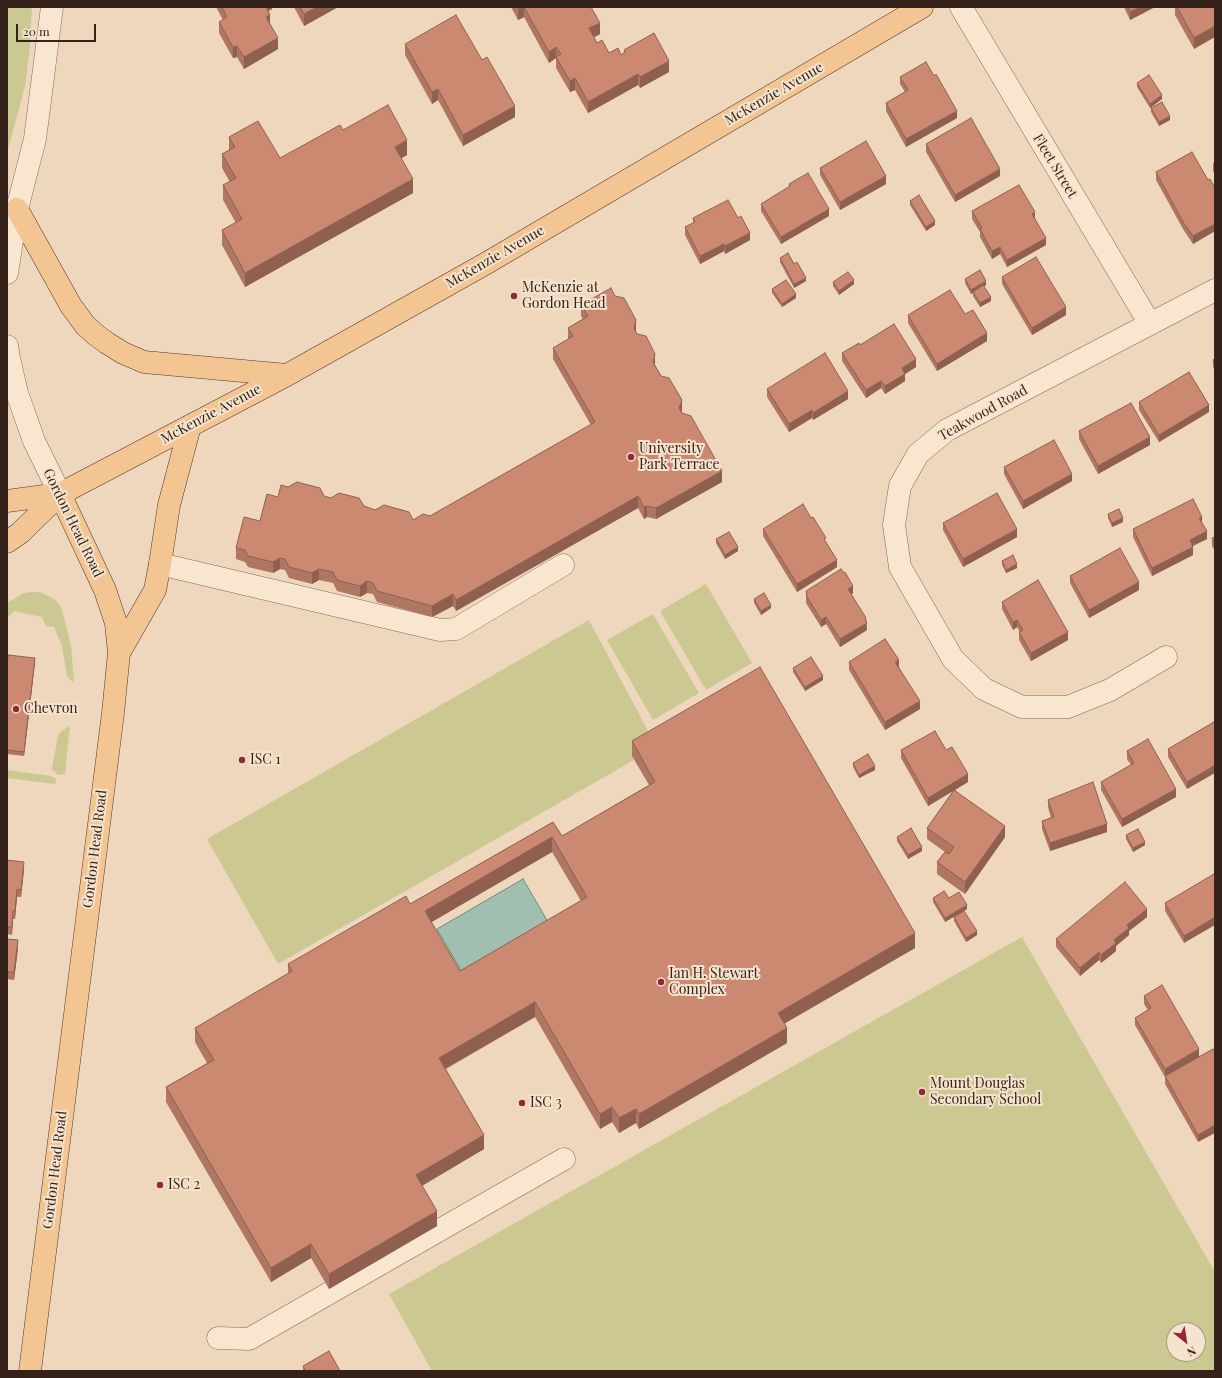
<!DOCTYPE html>
<html>
<head>
<meta charset="utf-8">
<style>
	body { margin:0 }
	#map { position:relative; width:1222px; height:1378px; overflow:hidden; background:#eed7bd; font-family:"Playfair Display",serif }
	canvas { display:block }
	.frame { position:absolute; inset:0; border:8px solid #35231b; pointer-events:none }
	.north { position:absolute; left:1166px; top:1322px; width:40px; height:40px; box-sizing:border-box; background:#f5e3cd; border:1px solid #a89686; border-radius:50%; rotate:150deg; font-size:11px; font-weight:700; line-height:16px; text-align:center; color:#35231b }
	.north::after { content:''; display:block; margin:auto; width:14px; height:18px; background:#952639; clip-path:polygon(50% 0,100% 100%,50% 72%,0 100%) }
	.scale { position:absolute; left:16px; top:24px; width:80px; height:18px; box-sizing:border-box; border:2px solid #35231b; border-top:0; padding-left:5px; font-size:12px; line-height:14px; white-space:nowrap; color:#35231b; -webkit-text-stroke:3px #f5e3cd; paint-order:stroke }
</style>
</head>
<body>
<div id="map">
<canvas width="1222" height="1378"></canvas>
<div class="frame"></div>
<div class="north">N</div>
<div class="scale">20 m</div>
</div>
<script>
const context = document.querySelector('canvas').getContext('2d');
context.lineJoin = 'round';
function fill(path, color) { context.fillStyle = color; context.fill(path, 'evenodd'); }
const poly = rows => new Path2D(rows.map(r => 'M' + r).join(''));
function strokePath(path, color, width, dash) { context.strokeStyle = color; context.lineWidth = width; context.lineCap = dash ? 'butt' : 'round'; context.setLineDash(dash || []); context.stroke(path); }
function label(font, color, halo, rows, align = 'center') {
  context.font = font + ' "Playfair Display",serif'; context.lineWidth = 4; context.setLineDash([]); context.textBaseline = 'middle'; context.strokeStyle = halo; context.fillStyle = color; for (const [text, x, y, turn = 0] of rows) {
    context.save(); context.translate(x, y); context.rotate((+turn || 0) * Math.PI / 180); context.textAlign = isNaN(turn) ? turn : align; if (halo) context.strokeText(text, 0, 0); context.fillText(text, 0, 0); context.restore();
  }
}
fill(poly([
	[7,7,32,7,30,46,25,86,7,153],
	[706,584,752,663,706,690,660,611],
	[32,592,40,592,54,599,60,605,63,613,71,646,74,682,69,679,67,676,62,646,54,627,46,626,42,617,14,611,7,618,7,603,24,593],
	[653,614,699,693,653,720,607,640],
	[589,620,654,742,632,756,634,760,278,964,207,839],
	[70,726,65,774,58,775,52,769,58,736,60,732],
	[7,770,51,776,56,779,55,784,7,778],
	[1022,937,1215,1272,1215,1371,432,1371,389,1294],
	[1174,1330,1198,1330,1198,1354,1174,1354]
]), '#cbc991');
const water = poly([
	[523,879,548,922,462,972,437,929,523,879]
]);
fill(water, '#a1bfb1');
strokePath(water, '#698c7e', 1);
const minor = poly([
	[961,7,1150,324],
	[7,273,17,209,35,139,52,7],
	[7,346,9,358,17,393,34,441,60,494],
	[160,564,440,630,456,629,563,565],
	[1166,657,1110,690,1068,707,1022,707,984,689,953,659,900,567,894,525,900,486,918,454,947,430,1215,290],
	[218,1338,249,1339,564,1159]
]);
const major = poly([
	[17,209,71,306,85,325,96,335,107,343,123,353,144,362,287,375],
	[7,501,60,494],
	[7,542,20,533,60,494,287,375,485,264,922,7],
	[119,653,155,590,160,564,169,505,190,426],
	[30,1371,113,713,119,653,116,623,105,590,60,494]
]);
strokePath(minor, '#856856', 23);
strokePath(major, '#53372b', 23);
strokePath(minor, '#f9e6d0', 22);
strokePath(major, '#f2c593', 22);
fill(poly([
	[216,7,272,7,272,9,268,11,270,24,278,49,244,69,237,57,233,58,219,33,219,22,223,20],
	[294,7,338,7,304,26],
	[511,7,591,7,600,34,594,37,597,43,609,53,621,55,624,53,624,50,669,72,640,88,638,85,588,113,575,90,570,92,556,68,556,58,549,63,524,17,518,20],
	[1124,7,1155,7,1130,20],
	[1175,7,1215,7,1194,49,1175,15],
	[405,44,515,117,463,146,438,100,432,104,405,55],
	[900,77,957,118,906,147,886,111,886,103,905,92,900,84],
	[1137,83,1162,99,1150,108,1137,87],
	[1151,108,1170,120,1159,126,1151,112],
	[343,130,407,155,401,158,413,193,245,287,222,245,222,230,236,223,223,200,223,185,230,182,222,168,222,154,229,150,229,137,280,158],
	[926,144,1000,176,955,202,926,152],
	[1215,162,1215,174,1213,171,1213,163],
	[820,168,886,184,840,210,820,175],
	[1156,172,1208,180,1215,188,1215,231,1193,244,1183,229,1156,180],
	[789,184,829,216,781,244,761,211,761,204,789,187],
	[910,201,935,225,926,231,910,205],
	[972,211,1035,219,1046,245,1007,267,1000,254,992,259,980,237,980,232,972,219],
	[693,218,738,218,750,240,725,254,724,251,700,264,685,235,685,227,693,223],
	[780,258,794,264,806,281,794,288,780,262],
	[1002,277,1066,315,1032,335,1002,284],
	[965,279,986,285,984,286,991,301,980,307,973,296,973,293,971,294,965,283],
	[833,282,854,284,839,295,833,286],
	[772,289,796,298,782,307,772,293],
	[581,305,636,332,722,482,656,519,647,517,644,519,638,508,456,611,453,606,432,617,377,602,373,594,367,593,360,597,337,591,333,583,319,580,312,584,289,578,285,570,280,569,273,573,248,567,245,562,236,559,236,548,260,521,278,497,324,496,413,520,430,516,591,425,553,359,553,348,568,339,568,328,583,319,581,316],
	[965,314,987,341,937,371,908,323,908,315],
	[860,345,916,367,905,374,905,381,885,394,881,388,866,398,842,361,842,353],
	[1215,358,1215,371,1213,367,1213,360],
	[767,389,848,399,813,420,812,418,789,432,767,397],
	[1139,402,1209,412,1159,442,1139,410],
	[1079,431,1150,445,1098,474,1079,439],
	[1004,467,1072,481,1023,509,1004,474],
	[1108,514,1123,522,1112,527,1108,518],
	[943,523,1017,537,963,567,943,530],
	[1202,523,1207,539,1193,546,1193,555,1152,576,1133,537,1133,529],
	[763,529,826,542,837,567,797,592,763,536],
	[1215,537,1215,551,1212,546,1212,538],
	[716,539,738,551,725,559,716,543],
	[1002,561,1017,568,1006,573,1002,565],
	[1070,576,1139,590,1089,618,1070,583],
	[806,591,853,593,851,595,866,622,867,630,840,647,826,624,821,627,806,603],
	[754,599,771,608,761,615,754,603],
	[1002,602,1068,640,1031,661,1019,640,1019,632,1020,632,1017,627,1013,630,1002,609],
	[35,662,24,756,7,754,7,665],
	[849,662,899,667,920,709,885,730,849,670],
	[793,668,823,680,805,691,793,672],
	[1214,722,1187,789,1168,757,1168,749],
	[632,741,915,948,784,1024,787,1043,639,1129,636,1123,619,1133,612,1122,600,1129,535,1017,446,1069,484,1149,422,1186,437,1226,329,1289,311,1258,271,1282,166,1102,166,1087,207,1063,195,1042,195,1028,288,974,288,964,410,904,553,822,562,836,649,785,632,756],
	[552,852,581,901,460,971,431,922],
	[901,750,946,750,968,782,955,790,1005,837,965,894,937,874,937,862,945,852,927,839,927,828,953,791,928,806,901,758],
	[1127,751,1176,797,1122,827,1101,790,1101,782,1131,765,1127,759],
	[853,763,875,770,859,778,853,767],
	[1048,800,1107,832,1050,851,1042,829,1042,821,1051,818,1048,807],
	[1126,835,1145,845,1133,852,1126,839],
	[897,837,922,851,908,859,897,841],
	[7,860,24,869,21,897,17,897,15,919,13,919,12,935,7,934],
	[1215,875,1184,943,1165,911,1165,903],
	[933,898,949,898,967,909,945,922,933,902],
	[954,917,977,935,966,942,954,921],
	[1147,917,1129,931,1129,935,1116,946,1116,951,1101,963,1099,960,1080,976,1056,947,1056,939],
	[7,939,18,948,14,980,7,979],
	[1144,996,1199,1057,1165,1077,1135,1025,1135,1018,1148,1010,1144,1004],
	[1213,1049,1198,1142,1165,1084,1165,1076],
	[303,1366,340,1371,303,1371]
]), '#af7662');
fill(poly([
	[263,7,272,7,272,9,263,14],
	[317,7,338,7,304,26,304,14],
	[522,7,524,7,524,17,518,20,518,9],
	[1140,7,1155,7,1130,20,1130,12],
	[270,15,270,26,266,17],
	[600,23,600,34,589,40,589,28],
	[1215,26,1215,37,1194,49,1194,38],
	[278,38,278,49,244,69,244,57],
	[237,46,237,57,233,58,233,47],
	[556,47,556,58,549,63,549,52],
	[669,61,669,72,640,88,640,77],
	[638,74,638,85,588,113,588,102],
	[575,78,575,90,570,92,570,81],
	[438,89,438,100,432,104,432,92],
	[1162,95,1162,99,1150,108,1150,104],
	[515,106,515,117,463,146,463,135],
	[957,111,957,118,906,147,906,139],
	[1170,116,1170,120,1159,126,1159,122],
	[407,140,407,155,395,162,395,147],
	[1000,169,1000,176,955,202,955,195],
	[886,176,886,184,840,210,840,202],
	[413,179,413,193,245,287,245,273],
	[829,209,829,216,781,244,781,237],
	[1035,212,1035,220,1032,214],
	[935,221,935,225,926,231,926,227],
	[1215,224,1215,231,1193,244,1193,236],
	[750,233,750,240,725,254,725,246],
	[1046,238,1046,245,1007,267,1007,260],
	[724,244,724,251,700,264,700,256],
	[1000,247,1000,254,992,259,992,251],
	[806,278,806,281,794,288,794,284],
	[854,280,854,284,839,295,839,291],
	[986,281,986,285,974,293,973,292,973,293,971,294,971,290],
	[796,294,796,298,782,307,782,304],
	[991,297,991,301,980,307,980,303],
	[1066,307,1066,315,1032,335,1032,328],
	[636,320,636,331,634,339,634,328],
	[987,333,987,341,937,371,937,364],
	[655,354,655,365,653,373,653,362],
	[916,359,916,367,905,374,905,381,885,394,885,386,902,368],
	[881,381,881,388,866,398,866,390],
	[848,391,848,399,813,420,813,413],
	[682,400,682,411,679,420,679,408],
	[1209,405,1209,412,1159,442,1159,435],
	[812,410,812,418,789,432,789,424],
	[1150,437,1150,445,1098,474,1098,466],
	[722,471,722,482,656,519,656,508],
	[1072,474,1072,481,1023,509,1023,501],
	[638,496,638,508,456,611,456,600],
	[647,506,647,517,644,519,644,507],
	[1202,517,1202,524,1199,518],
	[1123,518,1123,522,1112,527,1112,523],
	[1017,529,1017,537,963,567,963,559],
	[1207,531,1207,539,1190,547,1190,540],
	[738,547,738,551,725,559,725,555],
	[1193,547,1193,555,1152,576,1152,568],
	[280,558,280,569,273,573,273,562],
	[837,560,837,567,797,592,797,584],
	[1017,564,1017,568,1006,573,1006,570],
	[319,569,319,580,312,584,312,573],
	[367,581,367,593,360,597,360,586],
	[1139,582,1139,590,1089,618,1089,610],
	[853,586,853,593,848,597,848,589],
	[453,594,453,606,432,617,432,606],
	[771,605,771,608,761,615,761,611],
	[826,617,826,624,821,627,821,620],
	[866,618,867,630,840,647,840,639],
	[1017,620,1017,627,1013,630,1013,622],
	[1068,632,1068,640,1031,661,1031,653],
	[35,658,35,662,24,756,24,752],
	[899,660,899,668,895,662],
	[823,676,823,680,805,691,805,687],
	[920,701,920,709,885,730,885,722],
	[1215,765,1215,773,1187,789,1187,782],
	[875,766,875,770,859,778,859,775],
	[968,774,968,782,928,806,928,798],
	[1176,789,1176,797,1122,827,1122,819],
	[1107,824,1107,832,1050,851,1050,843],
	[1005,826,1005,837,965,894,965,882],
	[552,837,552,852,425,926,425,911],
	[1145,842,1145,845,1133,852,1133,848],
	[922,847,922,851,908,859,908,855],
	[24,862,24,869,21,897,21,890],
	[17,889,17,897,15,919,15,911],
	[967,905,967,909,945,922,945,918],
	[1147,909,1147,917,1129,931,1129,935,1116,946,1116,951,1101,963,1101,955,1127,925],
	[13,911,13,919,12,935,12,927],
	[1215,917,1215,925,1184,943,1184,936],
	[977,931,977,935,966,942,966,938],
	[915,933,915,948,778,1027,778,1013],
	[18,940,18,948,14,980,14,972],
	[1099,952,1099,960,1080,976,1080,968],
	[535,1002,535,1017,439,1072,439,1058],
	[787,1028,787,1043,639,1129,639,1114],
	[1199,1049,1199,1057,1165,1077,1165,1069],
	[612,1107,612,1122,600,1129,600,1114],
	[636,1109,636,1123,619,1133,619,1118],
	[1215,1125,1215,1133,1198,1142,1198,1135],
	[484,1135,484,1149,416,1189,416,1175],
	[437,1211,437,1226,329,1289,329,1274],
	[311,1244,311,1258,271,1282,271,1268]
]), '#8f6050');
const building = poly([
	[222,7,266,7,270,15,266,17,278,38,244,57,237,46,233,47,219,22,227,17,222,7],
	[300,7,317,7,304,14,300,7],
	[524,7,591,7,600,23,589,28,597,43,602,40,609,53,618,48,621,55,625,52,624,50,654,33,669,61,640,77,638,74,588,102,575,78,570,81,556,57,561,54,556,47,549,52,524,7],
	[1128,7,1140,7,1130,12,1128,7],
	[1177,7,1215,7,1215,26,1194,38,1177,7],
	[456,15,482,60,487,57,515,106,463,135,438,89,432,92,405,44,456,15],
	[926,62,934,76,936,74,957,111,906,139,886,103,908,90,900,77,926,62],
	[1149,75,1162,95,1150,104,1137,83,1149,75],
	[1162,102,1170,116,1159,122,1151,108,1162,102],
	[388,105,407,140,395,147,413,179,245,273,222,230,242,219,223,185,236,178,222,154,235,147,229,137,258,121,280,158,340,125,343,130,388,105],
	[971,118,1000,169,955,195,926,144,971,118],
	[866,141,886,176,840,202,820,168,866,141],
	[1192,152,1208,180,1210,179,1215,188,1215,224,1193,236,1183,222,1156,172,1192,152],
	[808,173,829,209,781,237,761,204,790,186,789,184,808,173],
	[1019,185,1035,212,1032,214,1046,238,1007,260,1000,247,992,251,980,229,982,228,972,211,1019,185],
	[919,195,935,221,926,227,910,201,919,195],
	[728,200,738,218,741,216,750,233,725,246,724,244,700,256,685,227,695,222,693,218,728,200],
	[788,253,794,264,797,262,806,278,794,284,780,258,788,253],
	[1036,257,1066,307,1032,328,1002,277,1036,257],
	[980,270,986,281,971,290,965,279,980,270],
	[848,272,854,280,839,291,833,282,848,272],
	[786,280,796,294,782,304,772,289,786,280],
	[983,285,991,297,980,303,973,292,983,285],
	[611,288,615,296,624,298,636,320,634,328,637,334,646,336,655,354,653,362,661,376,669,378,682,400,679,408,682,413,691,416,722,471,656,508,647,506,644,507,638,496,456,600,453,594,432,606,377,591,373,583,367,581,360,586,337,580,333,572,319,569,312,573,289,567,285,559,280,558,273,562,248,556,245,550,236,548,244,517,260,521,267,494,278,497,281,485,288,487,297,482,320,488,324,496,331,498,339,493,359,498,364,506,375,510,384,505,409,512,413,520,423,514,430,516,595,422,553,348,573,336,568,328,588,316,581,305,611,288],
	[950,290,965,314,973,310,987,333,937,364,908,315,950,290],
	[894,324,916,359,902,368,905,374,885,386,881,381,866,390,842,353,859,343,860,345,894,324],
	[825,353,848,391,813,413,812,410,789,424,767,389,825,353],
	[1215,358,1215,364,1213,360,1215,358],
	[1189,372,1209,405,1159,435,1139,402,1189,372],
	[1131,403,1150,437,1098,466,1079,431,1131,403],
	[1054,440,1072,474,1023,501,1004,467,1054,440],
	[997,493,1017,529,963,559,943,523,997,493],
	[1193,499,1202,517,1199,518,1207,531,1190,540,1193,547,1152,568,1133,529,1193,499],
	[803,504,811,518,813,517,826,538,824,539,837,560,797,584,763,529,803,504],
	[1119,509,1123,518,1112,523,1108,514,1119,509],
	[729,532,738,547,725,555,716,539,729,532],
	[1215,537,1215,544,1212,538,1215,537],
	[1120,548,1139,582,1089,610,1070,576,1120,548],
	[1013,555,1017,564,1006,570,1002,561,1013,555],
	[841,569,844,573,845,572,853,586,848,589,866,618,865,619,867,623,840,639,826,617,821,620,806,595,807,594,806,591,841,569],
	[1038,580,1068,632,1031,653,1019,632,1023,630,1017,620,1013,622,1002,602,1038,580],
	[764,593,771,605,761,611,754,599,764,593],
	[885,639,899,660,895,662,920,701,885,722,849,662,885,639],
	[8,655,35,658,24,752,7,750,7,665,8,655],
	[811,657,823,676,805,687,793,668,811,657],
	[760,667,915,933,778,1013,787,1028,639,1114,636,1109,619,1118,612,1107,600,1114,535,1002,439,1058,484,1135,416,1175,437,1211,329,1274,311,1244,271,1268,166,1087,214,1060,195,1028,292,971,288,964,406,896,410,904,553,822,562,836,655,782,632,741,760,667],
	[552,837,587,897,460,971,425,911,552,837],
	[1214,722,1215,724,1215,765,1187,782,1168,749,1214,722],
	[935,731,946,750,952,747,968,774,928,798,901,750,935,731],
	[1148,739,1176,789,1122,819,1101,782,1134,763,1127,751,1148,739],
	[868,754,875,766,859,775,853,763,868,754],
	[1093,782,1107,824,1050,843,1042,821,1054,817,1048,800,1093,782],
	[954,790,1005,826,965,882,937,862,945,852,949,854,954,847,927,828,954,790],
	[911,828,922,847,908,855,897,837,911,828],
	[1138,829,1145,842,1133,848,1126,835,1138,829],
	[7,860,24,862,21,890,17,889,15,911,13,911,12,927,7,927,7,860],
	[1214,874,1215,875,1215,917,1184,936,1165,903,1214,874],
	[1125,882,1147,909,1127,925,1129,928,1114,940,1116,943,1101,955,1099,952,1080,968,1056,939,1125,882],
	[944,891,949,898,959,892,967,905,945,918,933,898,944,891],
	[964,911,977,931,966,938,954,917,964,911],
	[7,939,18,940,14,972,7,972,7,974,7,939],
	[1162,985,1199,1049,1165,1069,1135,1018,1151,1008,1144,996,1162,985],
	[1213,1049,1215,1052,1215,1125,1198,1135,1165,1076,1213,1049],
	[329,1351,340,1371,306,1371,303,1366,329,1351]
]);
fill(building, '#cc8972');
strokePath(building, '#8f6050', 1);
for (const [x, y, r, color] of [
	[514,296,4,"#952639"],
	[631,457,4,"#952639"],
	[16,709,4,"#952639"],
	[242,760,4,"#952639"],
	[661,982,4,"#952639"],
	[922,1092,4,"#952639"],
	[522,1103,4,"#952639"],
	[160,1185,4,"#952639"]
]) { const dot = new Path2D(); dot.arc(x, y, r, 0, 2 * Math.PI); context.fillStyle = color; context.fill(dot); strokePath(dot, '#f5e3cd', 1.5); }
label('14px', '#35231b', '#f5e3cd', [
	["McKenzie Avenue",774,94,-30],
	["Fleet Street",1055,166,59],
	["McKenzie Avenue",495,257,-30],
	["Teakwood Road",983,413,-29],
	["McKenzie Avenue",211,414,-28],
	["Gordon Head Road",73,523,64],
	["Gordon Head Road",95,849,-83],
	["Gordon Head Road",55,1170,-83]
]);
label('14px', '#35231b', '#f5e3cd', [
	["McKenzie at",522,288],
	["Gordon Head",522,304],
	["University",639,449],
	["Park Terrace",639,465],
	["Chevron",24,709],
	["ISC 1",250,760],
	["Ian H. Stewart",669,974],
	["Complex",669,990],
	["Mount Douglas",930,1084],
	["Secondary School",930,1100],
	["ISC 3",530,1103],
	["ISC 2",168,1185]
], 'left');
</script>
</body>
</html>
